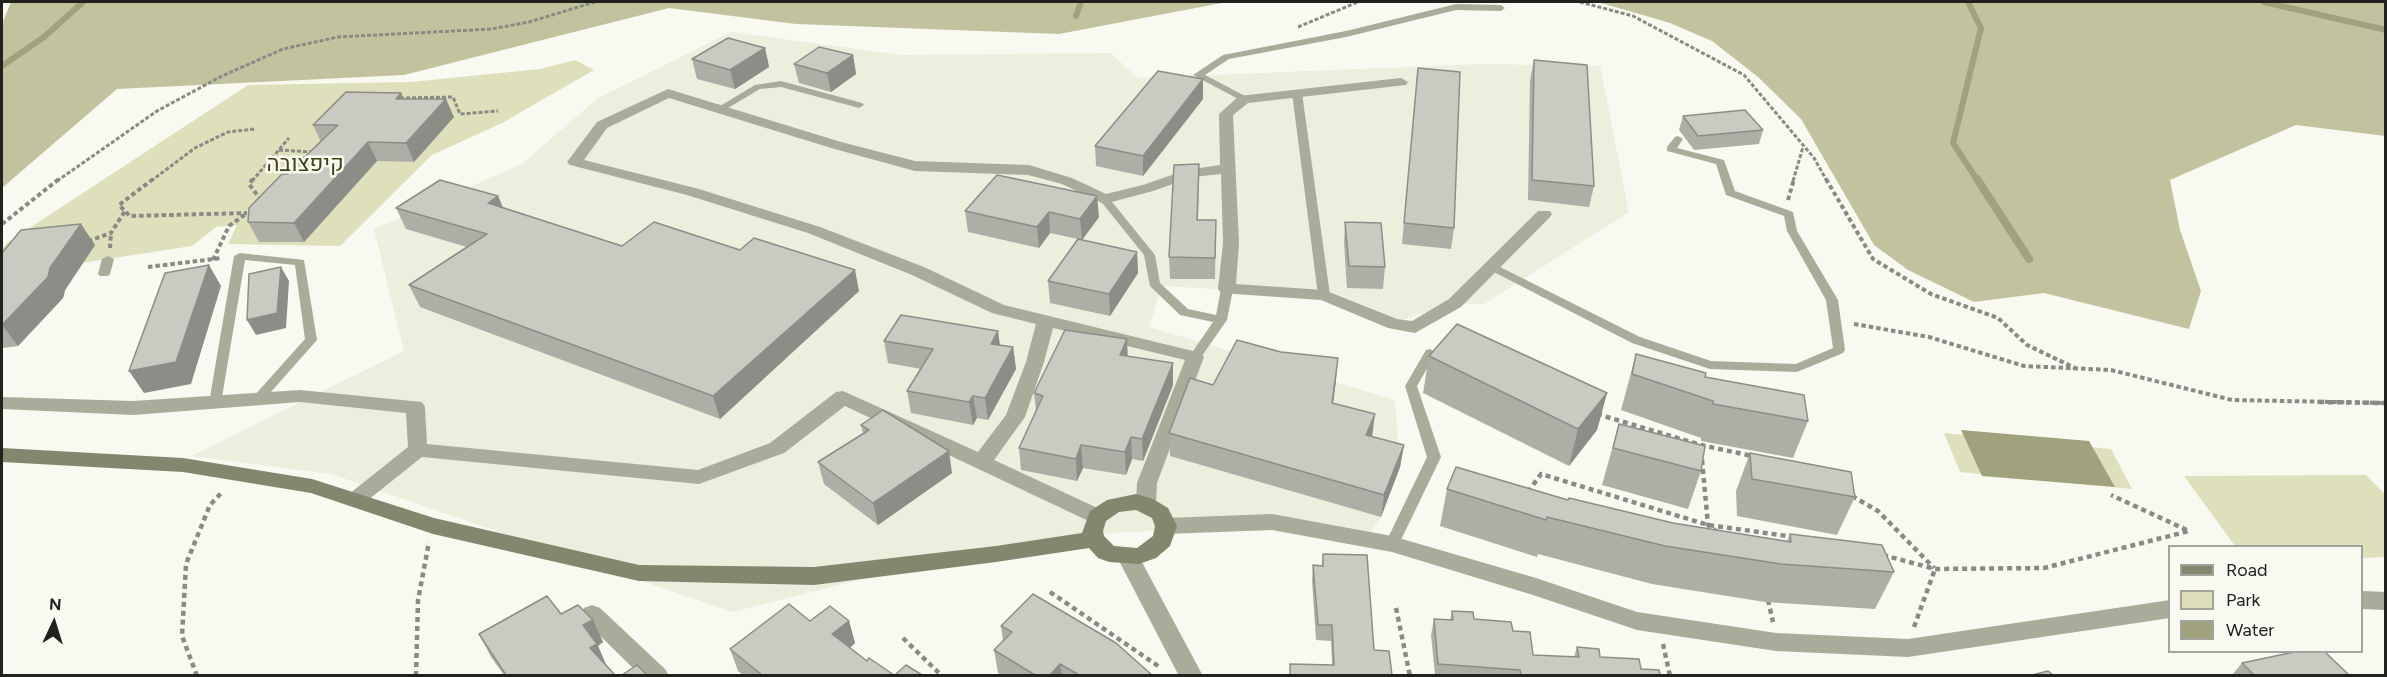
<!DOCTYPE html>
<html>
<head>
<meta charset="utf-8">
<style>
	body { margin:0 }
	#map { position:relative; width:2387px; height:677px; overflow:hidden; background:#f8f9f0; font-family:Figtree,sans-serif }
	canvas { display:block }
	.frame { position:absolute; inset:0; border:3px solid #21211e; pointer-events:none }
	.legend { position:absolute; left:2168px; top:545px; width:195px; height:108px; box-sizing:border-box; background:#f8f9f0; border:2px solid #a2a39c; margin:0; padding:8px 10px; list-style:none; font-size:18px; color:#21211e }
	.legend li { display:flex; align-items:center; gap:12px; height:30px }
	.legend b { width:30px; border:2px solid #a2a39c }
	.north { position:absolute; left:24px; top:593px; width:60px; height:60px; -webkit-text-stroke:4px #f8f9f0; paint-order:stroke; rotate:4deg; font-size:16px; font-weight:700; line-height:24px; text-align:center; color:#21211e }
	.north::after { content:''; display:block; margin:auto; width:21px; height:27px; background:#21211e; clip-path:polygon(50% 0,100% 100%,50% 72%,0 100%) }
</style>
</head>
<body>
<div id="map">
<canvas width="2387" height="677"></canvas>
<div class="frame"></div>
<ul class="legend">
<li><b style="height:8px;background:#85866e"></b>Road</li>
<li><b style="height:16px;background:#dee0bc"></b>Park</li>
<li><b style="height:16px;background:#a0a17d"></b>Water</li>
</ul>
<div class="north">N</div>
</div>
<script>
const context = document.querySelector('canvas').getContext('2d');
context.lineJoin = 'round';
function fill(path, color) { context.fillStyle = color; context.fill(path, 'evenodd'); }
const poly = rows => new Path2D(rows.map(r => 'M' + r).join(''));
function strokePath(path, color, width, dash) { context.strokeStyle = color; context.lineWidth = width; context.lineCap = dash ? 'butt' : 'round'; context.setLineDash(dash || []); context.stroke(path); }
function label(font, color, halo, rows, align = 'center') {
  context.font = font + ' Figtree,Heebo,sans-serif'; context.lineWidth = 5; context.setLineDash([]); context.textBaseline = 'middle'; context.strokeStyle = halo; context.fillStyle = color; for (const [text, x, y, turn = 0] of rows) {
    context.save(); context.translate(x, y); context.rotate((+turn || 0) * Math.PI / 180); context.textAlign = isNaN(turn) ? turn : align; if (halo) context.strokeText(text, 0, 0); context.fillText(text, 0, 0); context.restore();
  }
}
fill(poly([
	[731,32,901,55,1111,53,1137,78,1483,64,1600,66,1629,212,1484,304,1455,303,1402,320,1324,295,1162,286,1149,327,1395,400,1400,467,1381,517,1369,534,1269,525,1112,533,923,564,732,612,331,474,191,456,404,351,374,229,522,164,598,98]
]), '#edeede');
fill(poly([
	[575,60,594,70,502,123,432,155,340,246,228,244,237,225,216,227,192,246,81,263,65,290,63,298,18,346,2,348,2,249,8,242,248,85,411,82,540,69],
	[1944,433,2111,449,2132,489,1960,472],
	[2366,475,2385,494,2385,557,2362,558,2362,546,2235,546,2184,476]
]), '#dee0bc');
fill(poly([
	[11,2,1227,2,1059,34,796,24,669,8,404,75,117,89,2,188,2,24],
	[1598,2,2385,2,2385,136,2296,125,2170,180,2180,230,2201,291,2189,329,2044,293,1974,302,1908,270,1874,245,1801,119,1758,77,1712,41,1670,23]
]), '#c2c39e');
fill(poly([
	[1961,430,2089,441,2115,487,1982,476]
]), '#a0a17d');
strokePath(poly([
	[1968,2,1981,28,1953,143,1978,181],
	[2264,2,2386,30],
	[1076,16,1081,2],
	[2,66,44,37,83,2]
]), '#a0a17d', 6);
strokePath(poly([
	[1977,179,2029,259]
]), '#a0a17d', 8);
strokePath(poly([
	[1580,2,1633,16,1744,75,1814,158,1827,181],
	[1298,27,1358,2],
	[400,98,453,97,460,114,498,111],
	[279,150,313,152],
	[57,181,157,111,222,76,283,49,338,37,491,29,529,22,595,2],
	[151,181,195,148,228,132,255,129],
	[252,181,289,138],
	[1793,181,1803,147]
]), '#8a8a84', 3, [4, 2]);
strokePath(poly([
	[153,179,119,205,130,216,247,213],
	[253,179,249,184,261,200],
	[1826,179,1873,259,1931,294,1998,318,2027,345,2077,369],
	[1788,200,1794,179],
	[2,224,59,179],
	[88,241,111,233,125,211],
	[110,248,111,233],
	[213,260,229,226,247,213],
	[148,267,222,258],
	[1854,324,1929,337,2024,366,2111,370,2232,400,2386,403]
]), '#8a8a84', 4, [4.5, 3]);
strokePath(poly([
	[2319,402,2386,403],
	[1597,414,1701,445,1752,456],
	[1702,460,1708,525,1717,532],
	[1528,492,1541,474,1708,525,1794,537],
	[1852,496,1878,511,1934,568],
	[1883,555,1935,569,2044,568,2189,531,2111,495],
	[1050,592,1161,668],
	[1768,600,1773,622],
	[1396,608,1410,676],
	[1914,627,1935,569],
	[903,638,942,676],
	[1663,644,1670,676],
	[197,676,182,636,186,564,210,505,223,491],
	[416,676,418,600,429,542]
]), '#8a8a84', 4.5, [5, 4]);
fill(poly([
	[1456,4,1501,5,1505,8,1501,11,1456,10,1346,37,1229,59,1205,75,1247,97,1249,99,1244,102,1193,75,1223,55,1346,31,1456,4],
	[781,81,862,103,864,105,859,108,781,87,760,89,723,111,717,111,715,109,755,85,781,81],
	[1297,90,1302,93,1330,295,1324,299,1318,295,1292,93,1297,90],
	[1678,136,1683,139,1677,148,1724,160,1735,191,1793,212,1797,231,1838,300,1845,350,1843,353,1797,372,1710,369,1632,343,1488,269,1486,267,1488,265,1496,265,1640,337,1711,361,1796,364,1833,348,1826,300,1787,231,1784,216,1726,195,1716,164,1667,151,1667,147,1675,137,1678,136],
	[1104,196,1108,197,1155,255,1160,283,1188,309,1216,315,1221,289,1227,285,1233,289,1227,320,1199,360,1195,361,1189,357,1213,322,1180,315,1150,286,1144,255,1099,199,1104,196],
	[240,253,304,260,317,340,262,402,254,402,252,399,254,396,305,339,295,265,245,260,221,403,215,407,209,403,234,256,240,253],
	[108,256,114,259,110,274,108,276,100,276,98,274,102,259,108,256],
	[1430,349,1436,353,1417,386,1441,457,1399,544,1397,548,1392,549,1387,548,1385,544,1427,457,1405,386,1426,350,1430,349]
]), '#aaab9b');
fill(poly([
	[1401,78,1408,82,1406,85,1248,103,1233,115,1239,243,1236,284,1324,290,1397,319,1412,321,1449,299,1538,211,1550,211,1552,214,1550,217,1461,307,1415,333,1388,328,1321,300,1221,293,1218,289,1223,243,1221,174,1193,177,1153,191,1104,204,1062,184,1028,175,915,171,831,148,669,98,607,128,584,160,699,189,820,227,924,267,1004,305,1201,353,1204,357,1157,483,1156,504,1153,509,1146,512,1139,509,1136,504,1137,483,1185,360,1053,328,1044,362,1025,417,994,460,1104,511,1107,517,1104,523,1097,525,845,406,784,453,699,484,422,457,363,504,356,507,349,504,346,499,349,494,408,447,406,413,300,402,133,415,2,409,2,397,133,401,300,390,422,402,425,407,427,444,698,470,770,443,836,392,843,391,978,452,1006,415,1026,362,1036,324,992,313,912,275,808,233,687,195,570,165,567,162,597,122,668,89,841,142,915,161,1029,165,1072,178,1106,194,1143,185,1186,170,1220,165,1219,114,1239,96,1401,78],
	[1272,514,1392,536,1536,578,1637,612,1776,633,1908,639,2170,600,2170,618,1908,657,1776,651,1637,630,1533,595,1392,552,1272,530,1166,534,1159,532,1155,526,1159,520,1166,518,1272,514],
	[1128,549,1136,551,1203,676,1179,676,1117,557,1120,551,1128,549],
	[2362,591,2386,592,2386,610,2362,609,2362,591],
	[592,605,600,608,665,669,669,676,641,676,584,620,581,614,584,608,592,605]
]), '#aaab9b');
fill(poly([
	[2,448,183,458,312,479,434,518,639,565,814,567,996,546,1082,533,1090,511,1107,500,1136,494,1153,499,1168,508,1177,526,1170,546,1156,558,1139,564,1109,562,1098,558,1089,548,996,562,814,585,639,581,433,534,311,493,183,472,2,462,2,448],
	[1136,510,1152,518,1155,526,1153,536,1137,548,1114,546,1104,536,1103,531,1106,521,1119,512,1136,510]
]), '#85866e');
fill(poly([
	[765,48,769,67,735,89,697,79,692,59],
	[853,55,856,74,831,92,799,83,794,64],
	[1534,60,1594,186,1589,207,1528,200,1530,80],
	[1418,68,1454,228,1451,249,1402,244],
	[401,93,403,99,454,117,414,162,377,161,304,242,259,242,248,222,321,142,313,125],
	[1203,99,1143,176,1096,166,1095,146],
	[1683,116,1763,130,1759,144,1694,150,1679,130],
	[997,175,1099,217,1082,240,1050,233,1039,248,968,232,965,211],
	[1199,185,1198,220,1216,220,1215,279,1170,279,1169,257],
	[498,196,503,207,622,246,859,291,720,419,420,307,409,285,467,247,406,229,396,208],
	[1345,222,1385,267,1383,289,1347,288,1344,243],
	[81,224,95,245,65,290,63,298,18,346,2,348,2,253],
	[1137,252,1138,273,1110,316,1050,303,1048,281],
	[884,341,1000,345,1013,347,1016,369,988,420,977,418,973,425,911,413,907,391,921,369,888,363],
	[1636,354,1705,377,1808,421,1793,458,1701,441,1701,438,1621,410],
	[1127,356,1173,363,1173,385,1143,461,1132,459,1126,475,1083,468,1077,481,1021,470,1019,448,1036,411,1034,393],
	[1429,356,1607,393,1597,430,1569,466,1423,393],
	[1336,380,1333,404,1372,437,1404,445,1400,467,1381,517,1170,456,1169,433,1213,385],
	[1619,424,1701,471,1688,509,1602,485],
	[861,425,952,473,878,525,824,484,818,462,863,433],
	[1750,453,1855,497,1837,535,1737,516,1736,491],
	[1447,489,1568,500,1673,523,1787,541,1790,534,1894,572,1875,609,1765,602,1652,584,1538,554,1537,557,1440,526],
	[1323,554,1374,650,1392,675,1290,675,1290,664,1332,665,1331,641,1316,640,1312,581,1313,565,1322,566],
	[1452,611,1474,619,1513,631,1533,655,1574,657,1577,647,1600,657,1641,669,1660,675,1435,675,1431,635,1434,619,1450,620],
	[561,614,593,620,603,642,598,646,607,667,615,675,504,675,491,657,479,634],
	[810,621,849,621,855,643,850,648,867,661,894,675,743,675,738,671,730,649],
	[1001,626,1152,675,1002,675,998,673,994,650,1003,641],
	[2242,663,2349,675,2232,675]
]), '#aeaea7');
fill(poly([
	[765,48,769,67,735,89,730,70],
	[853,55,856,74,831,92,827,73],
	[1203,79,1203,99,1143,176,1143,156],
	[401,93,409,111,396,99],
	[446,99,454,117,414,162,406,143],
	[368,142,377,161,304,242,294,223],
	[498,196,506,217,488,203],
	[1097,196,1099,217,1082,240,1080,219],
	[1049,212,1050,233,1039,248,1037,227],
	[81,224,95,245,65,290,63,298,18,346,2,325,50,268],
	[1137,252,1138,273,1110,316,1109,294],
	[209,265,221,286,191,384,144,393,129,371],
	[281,267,289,281,286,328,256,335,247,320],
	[855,270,859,291,720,419,713,396],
	[998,331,1001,353,991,344],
	[1127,339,1128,361,1120,355],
	[1013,347,1016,369,988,420,985,398],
	[1338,358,1336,380,1330,425,1332,403],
	[1173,363,1173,385,1143,461,1142,439],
	[1607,393,1597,430,1569,466,1578,429],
	[973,396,977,418,973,425,969,402],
	[1375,414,1372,437,1366,435],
	[1131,437,1132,459,1126,475,1125,452],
	[1081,445,1083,468,1077,481,1076,459],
	[1404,445,1400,467,1381,517,1384,495],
	[949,451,952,473,878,525,873,503],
	[593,620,603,642,598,646,607,667,600,671,590,648,583,625],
	[849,621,855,643,839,657,832,634],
	[1060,664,1062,675,1050,675]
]), '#8d8d88');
const building = poly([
	[728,38,765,48,730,70,692,59,728,38],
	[819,47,853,55,827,73,794,64,819,47],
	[1534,60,1587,65,1594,186,1532,180,1534,60],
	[1418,68,1460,72,1454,228,1404,223,1418,68],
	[1158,71,1203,79,1143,156,1095,146,1158,71],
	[346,92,401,93,396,99,446,99,406,143,368,142,294,223,248,222,249,208,282,174,287,174,338,125,313,125,346,92],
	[1745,110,1763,130,1698,136,1683,116,1745,110],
	[1199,164,1197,220,1216,220,1215,258,1169,257,1174,165,1199,164],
	[997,175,1097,196,1080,219,1049,212,1037,227,965,211,997,175],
	[440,180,498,196,488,203,622,246,654,222,740,250,754,238,855,270,713,396,409,285,487,234,396,208,440,180],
	[1345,222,1381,223,1385,267,1349,266,1345,222],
	[81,224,50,268,48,277,2,325,2,253,21,230,81,224],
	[1078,239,1137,252,1109,294,1048,281,1078,239],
	[209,265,176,362,129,371,165,273,209,265],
	[281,267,277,313,247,320,249,274,281,267],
	[901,315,998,331,991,344,1013,347,985,398,973,396,969,402,907,391,933,349,884,341,901,315],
	[1457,324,1607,393,1578,429,1429,356,1457,324],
	[1065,330,1127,339,1120,355,1173,363,1142,439,1131,437,1125,452,1081,445,1076,459,1019,448,1043,396,1034,393,1065,330],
	[1237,340,1281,352,1338,358,1332,403,1375,414,1366,435,1404,445,1384,495,1169,433,1190,378,1213,385,1237,340],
	[1636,354,1706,373,1705,377,1804,395,1808,421,1713,404,1713,401,1632,374,1636,354],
	[883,410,949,451,873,503,818,462,869,430,861,425,883,410],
	[1619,424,1705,446,1701,471,1613,448,1619,424],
	[1750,453,1851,472,1855,497,1752,479,1750,453],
	[1456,467,1568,500,1569,498,1673,523,1791,542,1790,534,1882,545,1894,572,1781,564,1665,546,1547,517,1546,520,1447,489,1456,467],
	[1323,554,1367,555,1374,650,1389,651,1392,675,1290,675,1290,664,1334,665,1332,625,1318,625,1313,565,1323,566,1323,554],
	[1033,594,1116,643,1152,675,1079,675,1060,664,1050,675,1035,675,994,650,1012,632,1001,626,1033,594],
	[547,596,561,614,578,605,593,620,583,625,597,644,590,648,615,675,506,675,479,634,547,596],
	[789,604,810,621,830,606,849,621,832,634,867,661,869,658,894,675,762,675,730,649,789,604],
	[1452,611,1473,612,1474,619,1511,622,1513,631,1530,632,1533,655,1579,657,1577,647,1599,649,1600,657,1639,659,1641,669,1659,670,1660,675,1521,675,1520,670,1438,664,1434,619,1453,620,1452,611],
	[2299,651,2324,651,2349,675,2254,675,2242,663,2299,651],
	[637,665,647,675,622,675,637,665],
	[906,665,922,675,895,675,906,665],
	[2048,671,2053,675,2032,675,2048,671]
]);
fill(building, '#cacac2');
strokePath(building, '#8d8d88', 1.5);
label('22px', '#3f3f11', '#f8f9f0', [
	["קיפצובה",305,165]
]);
</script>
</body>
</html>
